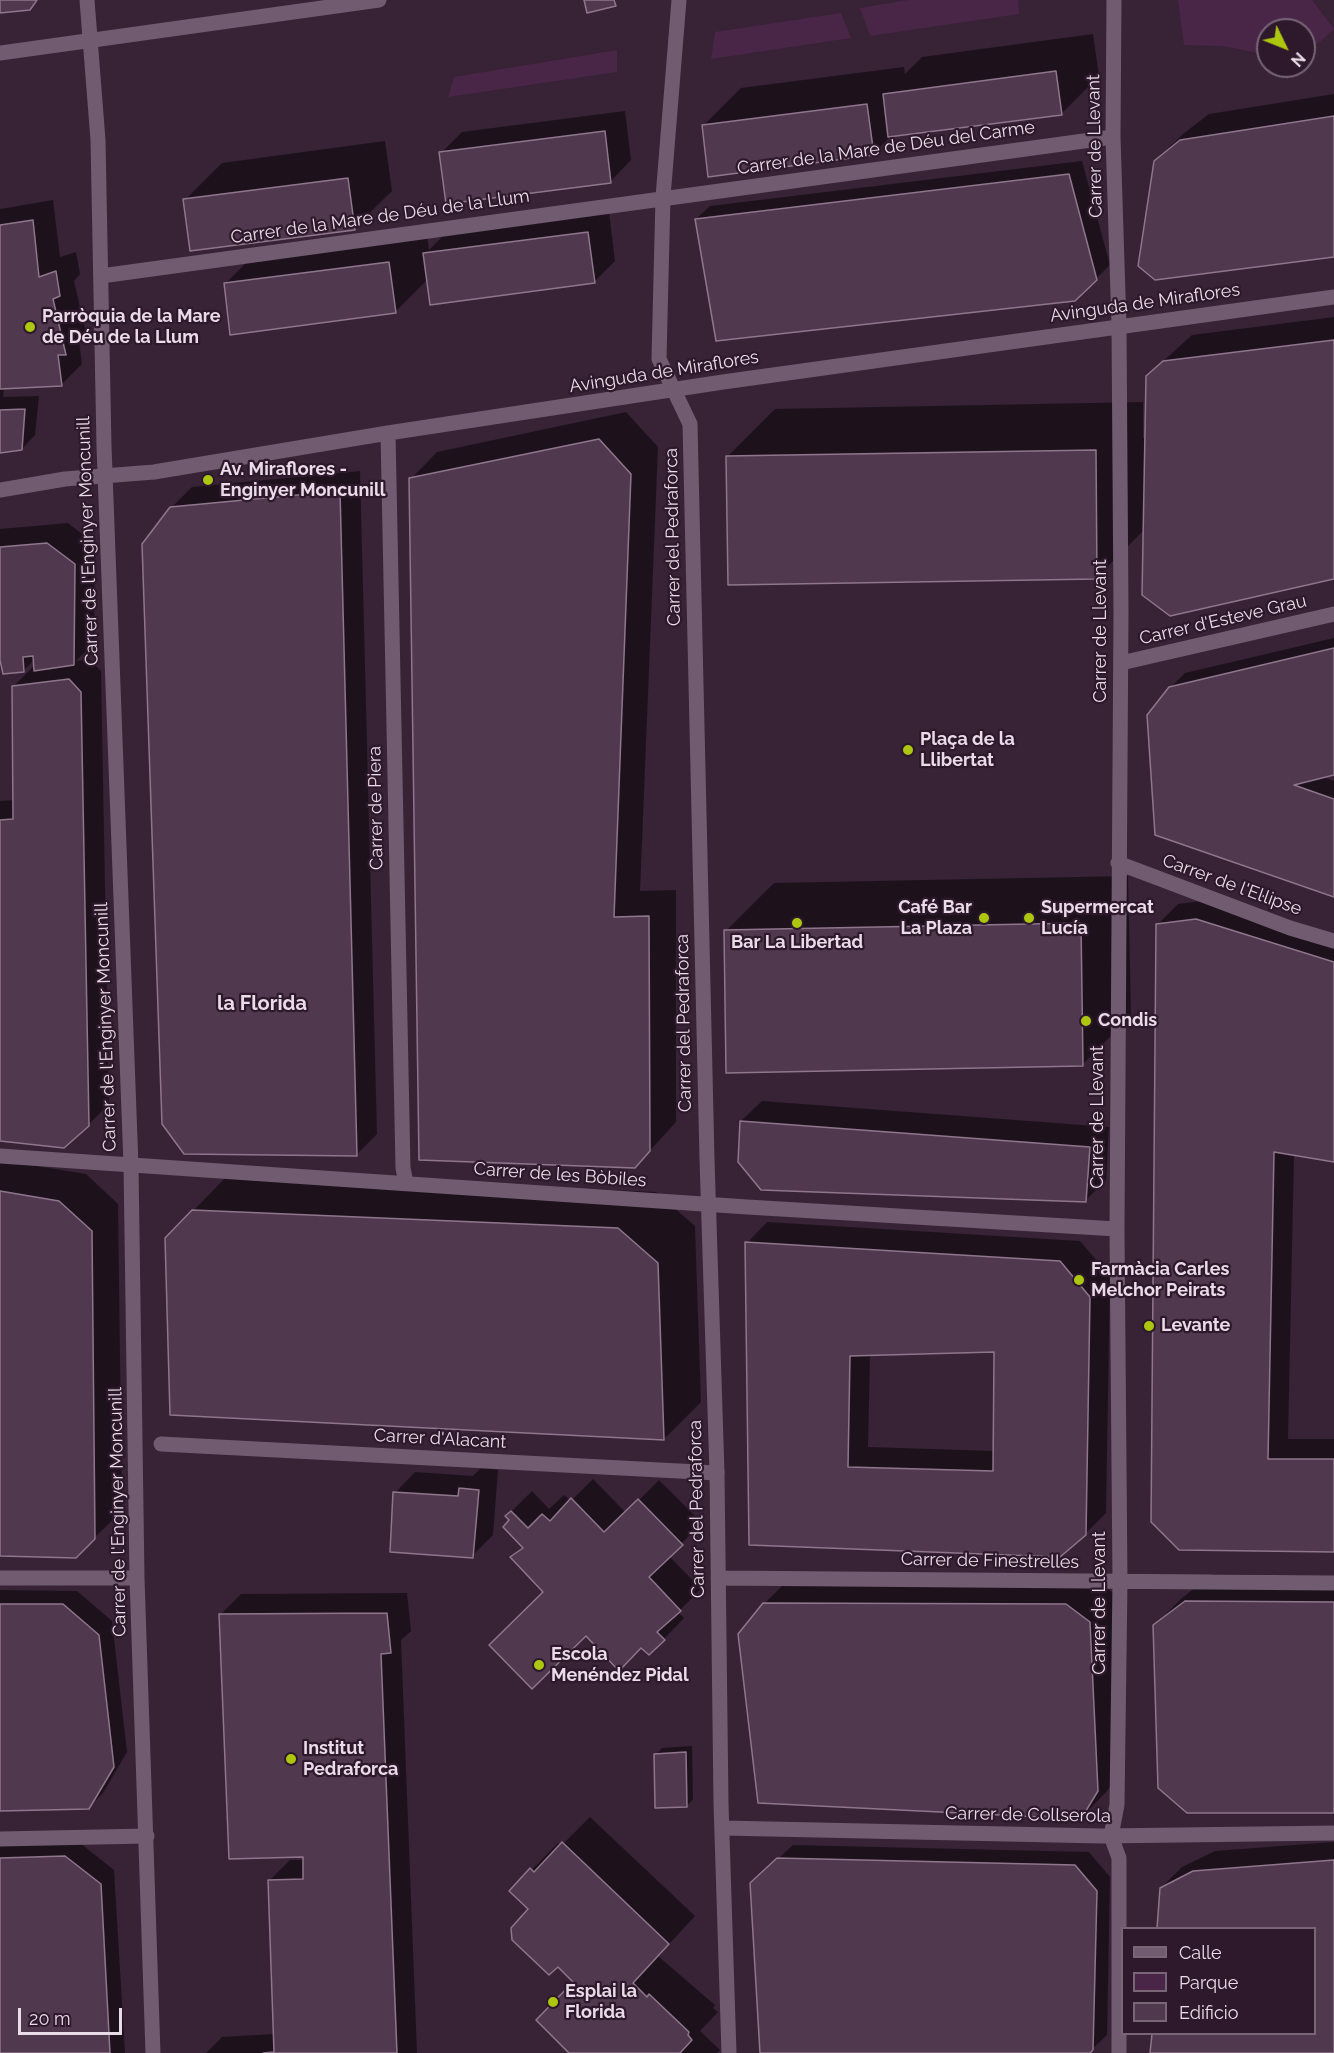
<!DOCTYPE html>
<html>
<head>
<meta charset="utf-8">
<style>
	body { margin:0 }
	#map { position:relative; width:1334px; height:2053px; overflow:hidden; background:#372236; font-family:Raleway,sans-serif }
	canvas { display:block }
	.legend { position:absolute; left:1121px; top:1927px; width:195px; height:108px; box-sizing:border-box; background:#2d182c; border:2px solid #786677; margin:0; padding:8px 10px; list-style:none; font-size:18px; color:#e9dbe8 }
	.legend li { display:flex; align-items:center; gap:12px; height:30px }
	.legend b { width:30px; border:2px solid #786677 }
	.north { position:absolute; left:1256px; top:18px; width:60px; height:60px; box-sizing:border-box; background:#2d182c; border:2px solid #786677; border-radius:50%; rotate:133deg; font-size:16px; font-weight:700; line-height:24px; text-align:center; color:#e9dbe8 }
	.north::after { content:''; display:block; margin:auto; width:21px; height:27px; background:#adc610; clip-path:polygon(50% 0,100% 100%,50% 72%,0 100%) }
	.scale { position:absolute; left:18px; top:2008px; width:104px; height:27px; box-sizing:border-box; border:3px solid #e9dbe8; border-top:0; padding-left:8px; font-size:18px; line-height:21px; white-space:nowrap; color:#e9dbe8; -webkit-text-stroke:4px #2d182c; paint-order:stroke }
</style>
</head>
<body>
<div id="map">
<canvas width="1334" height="2053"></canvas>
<ul class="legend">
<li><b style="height:8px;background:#715b70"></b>Calle</li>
<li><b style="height:16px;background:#492647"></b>Parque</li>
<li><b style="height:16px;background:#50394e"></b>Edificio</li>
</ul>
<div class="north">N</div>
<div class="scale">20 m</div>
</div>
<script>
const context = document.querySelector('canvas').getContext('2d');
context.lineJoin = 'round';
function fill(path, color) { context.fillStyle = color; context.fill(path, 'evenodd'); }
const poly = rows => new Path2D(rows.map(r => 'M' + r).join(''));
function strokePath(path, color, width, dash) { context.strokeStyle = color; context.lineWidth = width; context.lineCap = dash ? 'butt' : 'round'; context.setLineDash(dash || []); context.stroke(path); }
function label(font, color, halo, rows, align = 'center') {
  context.font = font + ' Raleway,sans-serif'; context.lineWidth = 4.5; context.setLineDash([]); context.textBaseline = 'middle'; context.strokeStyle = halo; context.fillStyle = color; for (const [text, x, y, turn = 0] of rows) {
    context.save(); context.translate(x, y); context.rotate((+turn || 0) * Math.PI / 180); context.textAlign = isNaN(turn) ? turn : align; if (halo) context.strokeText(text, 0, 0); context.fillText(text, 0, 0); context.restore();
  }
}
fill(poly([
	[908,0,1018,0,1019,14,870,36,860,8],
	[1178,0,1312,0,1334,29,1320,42,1304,50,1304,30,1268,30,1268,55,1223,46,1184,45],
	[841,13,851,38,711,59,715,32],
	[617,50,617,72,448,97,454,77]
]), '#492647');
fill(poly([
	[1093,34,1099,76,1061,114,892,135,873,154,703,126,741,88,904,67,905,74,922,57],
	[1334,94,1334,256,1155,161,1183,134,1209,114],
	[625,111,631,160,611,181,441,153,462,132],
	[385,141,392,191,354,228,185,200,222,163],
	[1082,161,1110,265,1075,299,696,219,710,206],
	[53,200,60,257,76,252,80,274,74,281,86,333,79,340,82,364,62,384,4,387,3,397,39,396,35,435,22,449,0,452,0,209],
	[609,212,615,261,594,282,428,279,395,312,225,284,263,246,426,225,429,250,446,233],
	[1334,317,1334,578,1145,529,1097,577,727,457,775,409,1143,402,1143,438,1146,438,1147,376,1192,335],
	[626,412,658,447,640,891,676,890,676,1122,635,1167,411,479,437,452],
	[360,471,377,1134,356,1155,171,508,192,487],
	[68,523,95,544,94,643,76,661,89,659,101,671,109,1104,88,1125,0,1139,0,801,15,800,13,687,34,666,35,659,23,671,0,659,0,529],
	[1334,638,1334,773,1321,776,1334,781,1334,895,1170,688,1185,673],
	[1128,876,1131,1016,1083,1064,726,931,774,883],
	[1218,899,1334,935,1334,1161,1294,1154,1288,1439,1334,1439,1334,1551,1179,1549,1157,925,1178,904],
	[762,1101,1109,1127,1106,1180,1085,1201,741,1121],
	[0,1160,86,1174,118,1204,122,1511,94,1538,0,1555],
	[230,1173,656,1192,695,1226,701,1402,664,1439,193,1211],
	[767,1222,1080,1241,1110,1276,1106,1513,1085,1534,750,1544,747,1243],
	[995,1350,995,1451,868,1447,870,1354],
	[481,1468,498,1470,493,1535,472,1556,395,1493,415,1472,473,1476],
	[593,1479,626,1513,659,1480,702,1523,669,1556,701,1589,678,1612,684,1618,664,1639,545,1591,512,1557,523,1546,507,1516,532,1491,549,1509,564,1495,571,1501],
	[1213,1574,1334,1576,1334,1812,1155,1625,1182,1598],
	[791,1577,1093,1578,1116,1595,1124,1763,1108,1790,1081,1818,764,1604],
	[0,1590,77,1591,112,1621,127,1752,103,1793,89,1807,0,1809],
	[407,1593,411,1631,401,1640,417,2053,206,2053,222,2037,274,2034,269,1881,290,1860,304,1860,221,1614,241,1594],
	[692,1746,693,1799,687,1806,656,1755,662,1748],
	[590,1817,695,1916,658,1956,715,2005,713,2008,718,2012,700,2031,720,2050,717,2053,572,2053,576,1982,531,1909,511,1891,558,1843,561,1846],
	[1334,1842,1334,2053,1152,2052,1153,2034,1314,2034,1314,1928,1159,1928,1161,1888,1182,1867,1215,1851],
	[80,1843,114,1870,125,2053,0,2053,0,1845],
	[793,1845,1089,1852,1110,1877,1107,2035,1088,2053,763,2053,760,2051,752,1883]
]), '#0007');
const building = poly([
	[0,0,37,0,30,10,0,13,0,0],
	[584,0,614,0,616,6,587,13,584,0],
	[1056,71,1062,115,888,137,883,94,1056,71],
	[867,104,874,155,708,177,702,125,867,104],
	[1334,116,1334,257,1155,280,1138,266,1154,161,1180,140,1334,116],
	[605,131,611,183,446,204,439,152,605,131],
	[1069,174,1097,280,1075,301,716,341,695,219,1069,174],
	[348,178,355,230,190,251,183,199,348,178],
	[33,220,39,277,56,271,60,296,53,299,66,355,58,355,62,386,0,389,0,225,33,220],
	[588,232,595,283,430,305,423,253,588,232],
	[389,262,396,313,230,335,224,283,389,262],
	[1334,340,1334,579,1170,616,1142,595,1146,376,1163,361,1334,340],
	[25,409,22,450,0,453,0,410,25,409],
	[599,439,631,474,614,917,649,916,650,1151,635,1168,419,1160,409,478,599,439],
	[1096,450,1097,579,728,585,726,456,1096,450],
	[340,491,357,1156,184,1154,162,1124,142,544,170,507,340,491],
	[47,543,75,564,74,665,34,671,33,656,23,657,24,672,3,674,0,660,0,547,47,543],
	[1334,648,1334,775,1294,785,1334,799,1334,897,1155,835,1147,715,1169,687,1334,648],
	[69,679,81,692,89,1126,64,1148,0,1141,0,820,13,819,12,686,69,679],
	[1196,919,1334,962,1334,1162,1274,1152,1268,1459,1334,1459,1334,1552,1179,1550,1151,1522,1156,924,1196,919],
	[1081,923,1083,1066,726,1073,724,930,1081,923],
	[740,1121,1090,1147,1086,1202,761,1190,738,1162,740,1121],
	[0,1191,59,1201,92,1231,95,1539,76,1558,0,1556,0,1191],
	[192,1210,618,1228,658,1263,664,1440,170,1415,165,1238,192,1210],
	[745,1242,1060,1261,1090,1297,1086,1535,1060,1557,749,1545,745,1242],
	[994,1352,993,1471,848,1467,850,1356,994,1352],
	[459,1488,479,1490,473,1558,390,1552,393,1492,458,1496,459,1488],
	[571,1498,604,1532,638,1499,683,1545,649,1577,681,1611,657,1632,665,1640,649,1655,641,1648,619,1671,586,1636,532,1689,489,1645,543,1592,510,1557,523,1548,503,1527,509,1520,505,1516,511,1511,528,1528,542,1514,550,1521,571,1498],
	[1185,1601,1334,1602,1334,1813,1187,1813,1158,1788,1153,1625,1185,1601],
	[763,1603,1066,1604,1090,1622,1098,1791,1081,1819,758,1803,738,1634,763,1603],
	[0,1604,63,1604,99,1635,114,1767,89,1809,0,1811,0,1604],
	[387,1613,391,1653,381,1654,397,2053,263,2053,274,2052,268,1880,303,1879,303,1857,229,1859,219,1614,387,1613],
	[686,1752,687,1807,655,1808,654,1754,686,1752],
	[562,1842,669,1944,633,1983,647,1997,649,1994,689,2032,688,2035,692,2040,680,2053,569,2053,536,2020,573,1982,558,1967,549,1975,512,1940,511,1928,528,1909,509,1891,530,1868,534,1872,562,1842],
	[65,1856,101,1884,110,2053,0,2053,0,1858,65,1856],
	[777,1858,1075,1865,1097,1891,1093,2050,1090,2053,760,2053,750,1883,777,1858],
	[1334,1860,1334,2053,1150,2053,1152,2034,1314,2034,1314,1928,1157,1928,1160,1888,1193,1871,1334,1860]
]);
fill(building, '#50394e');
strokePath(building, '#8f768d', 1.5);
strokePath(poly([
	[161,1444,717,1473]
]), '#715b70', 15);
strokePath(poly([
	[87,0,98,140,104,446,131,1165,137,1578,153,2053],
	[679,0,663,197,659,359,690,424,707,1159,717,1473,721,1804,729,2053],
	[1114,0,1113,137,1119,326,1121,612,1117,1229,1120,1582,1117,1805,1111,1836,1119,1858,1119,2053],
	[0,53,379,0],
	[101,276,1113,137],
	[388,433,403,1168,406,1183],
	[0,490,65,479,154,472,388,433,723,382,1334,297],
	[1121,663,1334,614],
	[1118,863,1290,928,1334,941],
	[0,1156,747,1207,1117,1229],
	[0,1578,137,1578],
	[718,1578,1334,1583],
	[722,1828,1102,1836,1334,1833],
	[0,1839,147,1836]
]), '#715b70', 15);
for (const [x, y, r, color] of [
	[30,327,6,"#adc610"],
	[208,480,6,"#adc610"],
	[908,750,6,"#adc610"],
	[984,918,6,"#adc610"],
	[1029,918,6,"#adc610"],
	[797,923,6,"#adc610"],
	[1086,1021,6,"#adc610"],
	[1079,1280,6,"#adc610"],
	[1149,1326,6,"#adc610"],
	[539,1665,6,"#adc610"],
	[291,1759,6,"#adc610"],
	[553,2002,6,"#adc610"]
]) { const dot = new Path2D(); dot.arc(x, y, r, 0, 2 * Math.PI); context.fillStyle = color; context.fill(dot); strokePath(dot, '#2d182c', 2); }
label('18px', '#e9dbe8', '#2d182c', [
	["Carrer de Llevant",1095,146,-91],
	["Carrer de la Mare de Déu del Carme",886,148,-8],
	["Carrer de la Mare de Déu de la Llum",380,217,-8],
	["Avinguda de Miraflores",1145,303,-8],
	["Avinguda de Miraflores",664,372,-9],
	["Carrer del Pedraforca",673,537,-91],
	["Carrer de l'Enginyer Moncunill",88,541,-92],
	["Carrer d'Esteve Grau",1223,620,-13],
	["Carrer de Llevant",1101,631,-90],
	["Carrer de Piera",376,808,-91],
	["Carrer de l'El·lipse",1232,885,20],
	["Carrer del Pedraforca",684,1023,-91],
	["Carrer de l'Enginyer Moncunill",106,1027,-92],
	["Carrer de Llevant",1098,1117,-90],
	["Carrer de les Bòbiles",560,1175,4],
	["Carrer d'Alacant",440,1439,3],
	["Carrer del Pedraforca",697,1509,-91],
	["Carrer de l'Enginyer Moncunill",118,1512,-91],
	["Carrer de Finestrelles",990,1561,1],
	["Carrer de Llevant",1100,1603,-90],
	["Carrer de Collserola",1028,1815,1]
]);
label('bold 18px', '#e9dbe8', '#2d182c', [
	["Parròquia de la Mare",42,317],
	["de Déu de la Llum",42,338],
	["Av. Miraflores -",220,470],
	["Enginyer Moncunill",220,491],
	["Plaça de la",920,740],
	["Llibertat",920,761],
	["Café Bar",972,908,"right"],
	["La Plaza",972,929,"right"],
	["Supermercat",1041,908],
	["Lucía",1041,929],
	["Bar La Libertad",797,943,"center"],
	["Condis",1098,1021],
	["Farmàcia Carles",1091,1270],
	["Melchor Peirats",1091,1291],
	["Levante",1161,1326],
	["Escola",551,1655],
	["Menéndez Pidal",551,1676],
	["Institut",303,1749],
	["Pedraforca",303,1770],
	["Esplai la",565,1992],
	["Florida",565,2013]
], 'left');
label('bold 20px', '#e9dbe8', '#2d182c', [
	["la Florida",262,1004]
]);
</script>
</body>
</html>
